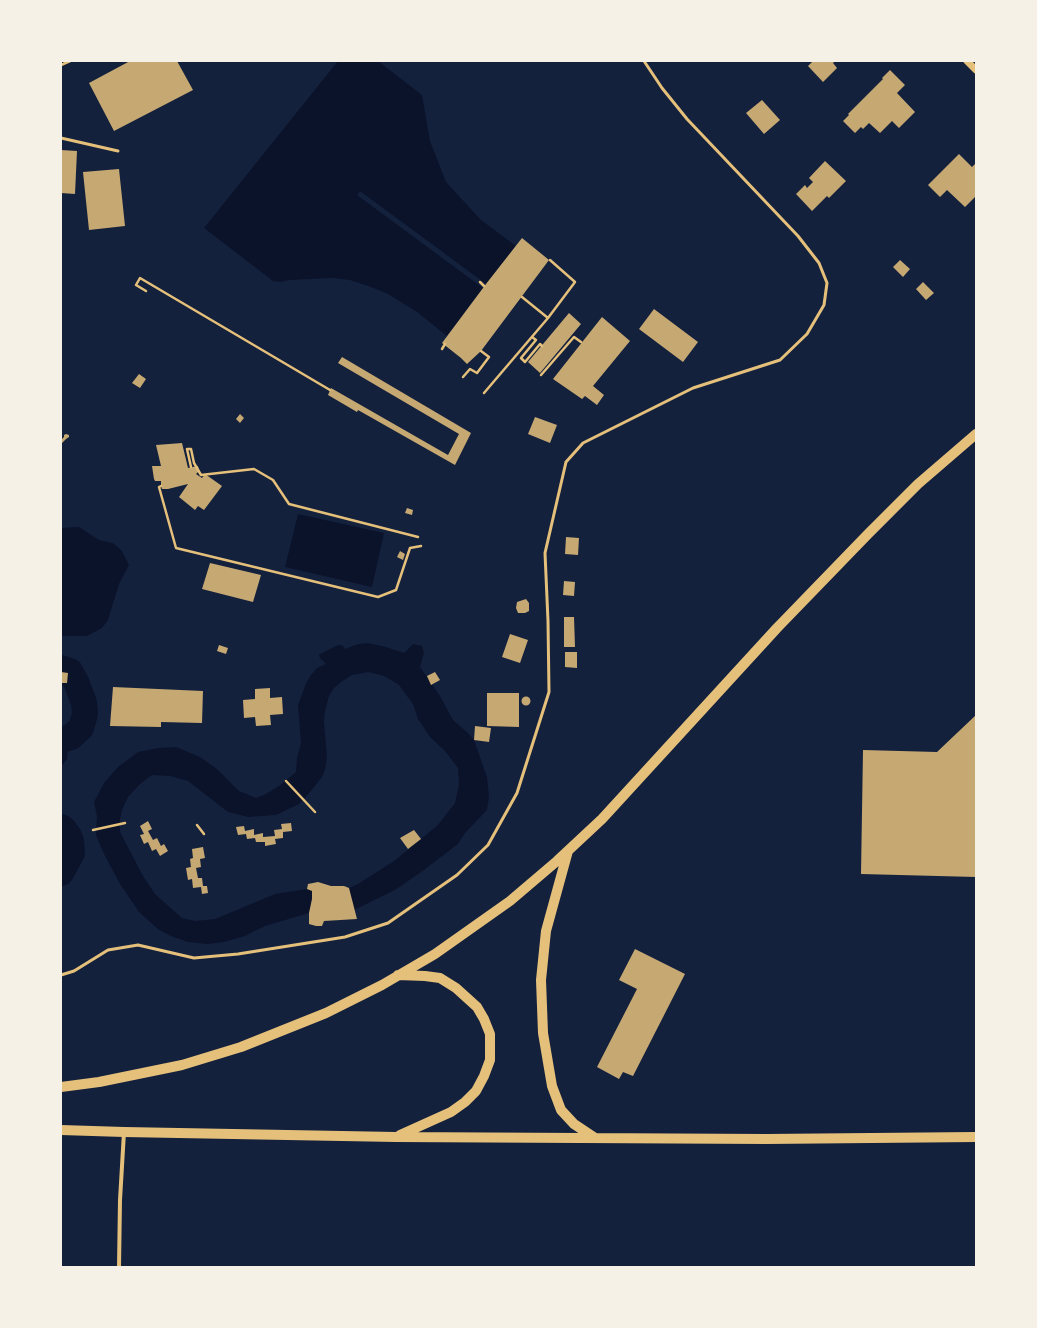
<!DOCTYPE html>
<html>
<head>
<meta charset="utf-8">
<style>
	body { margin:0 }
	#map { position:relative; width:1037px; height:1328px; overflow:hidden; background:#14213d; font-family:Overpass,sans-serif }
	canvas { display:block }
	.frame { position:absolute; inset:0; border:62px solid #f6f1e7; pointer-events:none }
</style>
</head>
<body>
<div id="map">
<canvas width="1037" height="1328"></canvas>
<div class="frame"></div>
</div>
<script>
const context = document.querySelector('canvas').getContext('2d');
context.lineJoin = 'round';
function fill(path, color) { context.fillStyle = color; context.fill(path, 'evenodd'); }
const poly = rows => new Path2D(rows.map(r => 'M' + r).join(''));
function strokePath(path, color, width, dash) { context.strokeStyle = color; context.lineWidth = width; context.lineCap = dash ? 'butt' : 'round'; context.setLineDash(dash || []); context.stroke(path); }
fill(poly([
	[338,61,378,61,422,95,430,141,446,182,481,220,516,246,486,284,360,191,357,195,483,288,447,336,417,312,388,294,371,287,350,280,333,278,289,280,281,282,273,281,204,228],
	[298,514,384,533,372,587,285,567],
	[79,527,99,540,113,543,122,551,129,565,119,584,108,620,102,628,87,636,61,636,61,528],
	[368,643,386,647,404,653,413,644,422,646,424,653,420,667,440,696,453,720,469,734,474,740,487,777,489,797,487,810,465,833,458,844,424,870,395,890,354,910,349,888,358,884,394,861,438,825,455,803,459,785,458,768,445,751,430,737,418,719,413,704,399,685,384,676,368,672,352,675,341,682,334,688,329,696,325,711,324,721,327,758,325,770,322,777,310,792,299,804,276,815,248,817,228,812,188,781,170,776,152,775,140,784,128,797,122,810,120,819,120,832,143,876,155,894,182,918,195,921,215,919,275,894,307,889,312,891,312,899,309,913,265,926,245,936,224,942,207,944,188,942,171,936,159,930,139,912,120,884,103,852,96,835,97,816,94,802,104,783,118,767,138,752,158,748,176,747,200,757,217,769,239,791,256,798,266,794,279,786,296,772,297,758,301,743,298,705,306,683,311,675,317,668,326,664,320,658,319,655,322,653,338,645,342,645,345,649,358,644],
	[61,728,68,746,67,759,61,767]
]), '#0b132b');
strokePath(poly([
	[61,668,70,671,77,684,84,703,85,714,81,728,71,737,61,740],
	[61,827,64,829,69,836,71,841,72,853,61,873]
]), '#0b132b', 26);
fill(poly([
	[130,61,177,61,193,90,114,131,89,83],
	[813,61,835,61,833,63,837,68,823,82,808,66],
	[890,70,905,85,897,93,915,112,899,128,892,121,880,133,869,123,863,129,861,127,855,133,843,121,849,115,848,114,883,79,882,78],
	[762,100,780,120,764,134,746,113],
	[61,150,77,151,75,194,61,193],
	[959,154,972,167,976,163,976,196,965,207,947,190,940,197,928,185],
	[825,161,846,181,829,198,827,196,812,211,796,194,805,185,807,188,813,182,809,178],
	[119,169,125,226,89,230,83,172],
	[522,238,549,260,481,351,467,364,461,358,442,343,486,284],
	[900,260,910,269,903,277,893,267],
	[923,282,934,293,926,300,916,289],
	[654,309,698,342,683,362,639,329],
	[569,313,581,324,540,373,528,362],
	[602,317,630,341,593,386,604,395,597,405,585,396,582,399,553,379],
	[342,357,471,433,455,465,358,410,357,412,328,395,331,388,448,455,459,434,338,363],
	[139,374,146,379,140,388,132,383],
	[240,414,244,418,240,423,236,419],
	[535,417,557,425,550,443,528,434],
	[66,434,69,435,69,437,66,439,61,444,61,440,64,437,64,435],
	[182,443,188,468,198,466,199,471,196,474,202,478,205,474,222,486,204,510,198,506,195,510,179,497,188,484,168,489,162,489,161,486,161,481,155,481,154,479,152,466,161,466,156,445],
	[407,508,413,510,412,515,405,513],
	[566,537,579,538,578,555,565,554],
	[400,551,405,554,403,560,397,557],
	[210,563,261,575,253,602,202,589],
	[564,581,575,582,574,596,563,595],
	[526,599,529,603,529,611,525,613,518,613,516,608,517,602],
	[564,617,574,617,575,647,564,647],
	[510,634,528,640,520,663,502,657],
	[219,645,228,648,226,654,217,651],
	[565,652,577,652,577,668,565,667],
	[61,672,68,673,67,683,61,683],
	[435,672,440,680,431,685,427,676],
	[113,687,203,691,202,723,161,722,161,727,110,726],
	[270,688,270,698,282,697,283,714,270,715,271,725,256,726,255,717,244,718,243,700,255,699,255,689],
	[487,693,519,693,519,727,487,726],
	'521.5 701a4.5 4.5 0 1 1 9 0a4.5 4.5 0 1 1-9 0Z',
	[976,715,976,877,861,874,863,750,937,752],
	[475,726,491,728,489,742,474,740],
	[148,821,152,829,148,831,153,840,157,838,161,846,164,844,168,851,160,856,156,849,152,851,148,842,144,844,140,835,144,834,140,826],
	[291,823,292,831,283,832,283,838,275,839,276,844,265,846,265,842,256,842,255,838,247,839,246,834,238,835,236,827,244,826,245,831,254,829,254,835,263,833,263,837,275,836,274,830,282,829,281,824],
	[414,830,421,839,408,849,400,838],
	[203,847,205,858,200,859,201,867,196,868,198,878,202,878,203,886,207,886,208,893,202,894,201,887,193,888,192,879,188,880,186,868,191,867,190,859,193,858,192,849],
	[318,882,331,886,344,886,349,888,357,919,324,921,322,926,316,926,309,924,309,913,312,899,312,891,307,889,308,884],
	[635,949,685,974,633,1076,623,1072,619,1079,597,1067,637,989,619,980]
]), '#c6a872');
strokePath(poly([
	[480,282,484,286],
	[146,291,136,285,140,278,330,390],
	[522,297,548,318],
	[532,337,536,340,521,358,525,362,540,344,542,346],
	[442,349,445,344],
	[541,375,574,337,581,342],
	[463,377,470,369,477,373,489,357,481,351],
	[484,393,548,318,575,282,550,260],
	[191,467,187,449,191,449,194,463,201,475,254,469,273,480,289,504,418,537],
	[161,486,159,487,176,548,378,597,396,590,410,548,421,546],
	[286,781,315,812],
	[197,825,204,834],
	[93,830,125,823]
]), '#e5c07b', 2.5);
strokePath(poly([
	[61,65,70,61],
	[61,138,118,151],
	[61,975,74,971,108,950,138,945,194,958,238,954,345,937,388,923,457,875,488,845,517,793,549,692,548,621,545,553,566,462,583,443,693,388,780,360,807,334,824,305,827,283,819,263,798,236,687,119,662,88,644,61]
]), '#e5c07b', 3);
strokePath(poly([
	[119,1267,120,1200,124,1132]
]), '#e5c07b', 4);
strokePath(poly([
	[967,61,976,70]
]), '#e5c07b', 7);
strokePath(poly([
	[568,851,546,931,541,980,543,1033,552,1086,561,1110,574,1124,595,1138],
	[398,975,425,976,440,978,456,988,477,1007,484,1019,490,1034,490,1060,484,1076,476,1091,465,1102,451,1112,400,1135],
	[61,1087,99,1082,182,1065,241,1047,326,1013,382,985,435,954,510,901,557,861,602,819,777,628,868,534,918,484,976,434],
	[61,1130,124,1132,396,1137,766,1139,976,1137]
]), '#e5c07b', 10);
</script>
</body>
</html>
